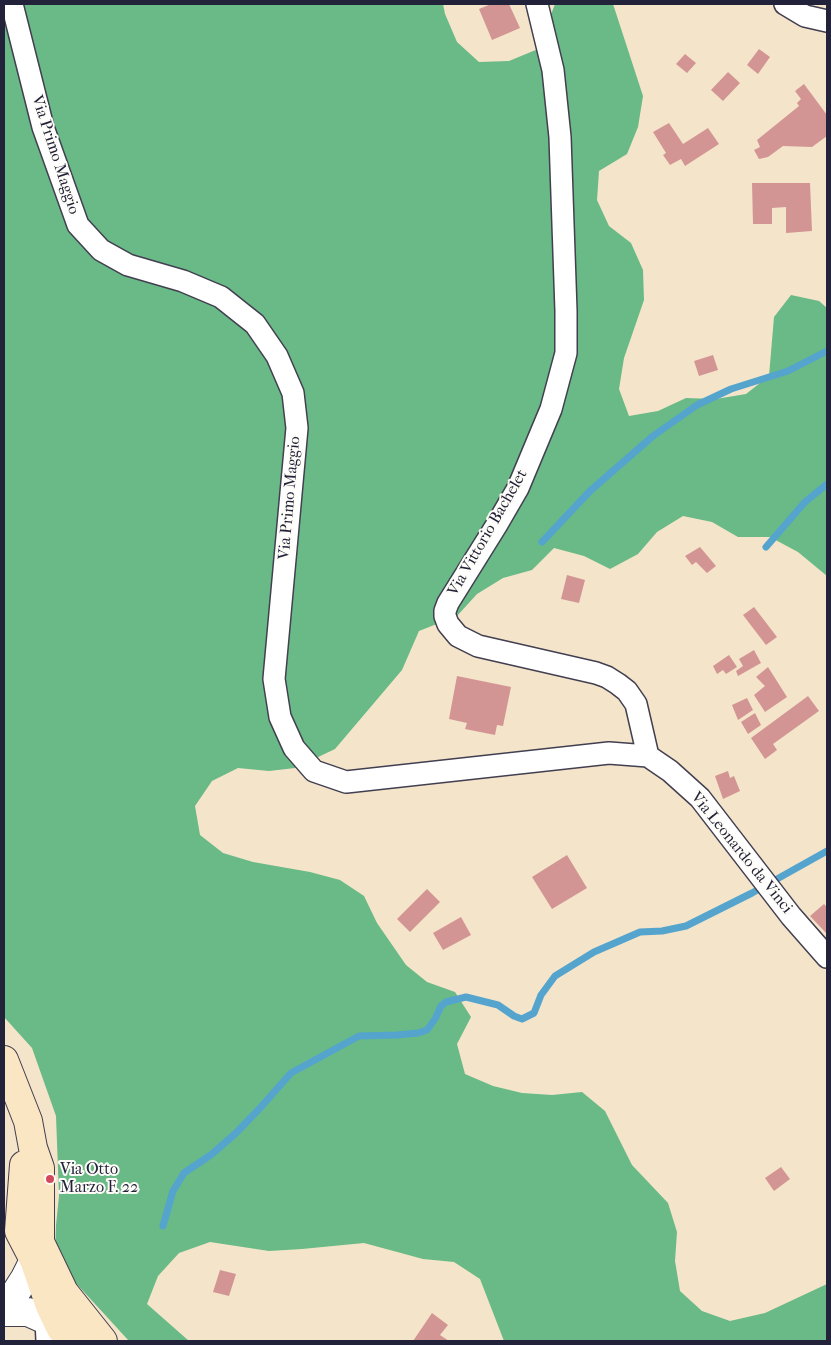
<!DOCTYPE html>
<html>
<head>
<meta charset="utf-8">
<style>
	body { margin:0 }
	#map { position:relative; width:831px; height:1345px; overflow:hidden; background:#f4e4ca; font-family:"IM FELL French Canon",serif }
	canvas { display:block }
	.frame { position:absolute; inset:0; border:5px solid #22223b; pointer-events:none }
</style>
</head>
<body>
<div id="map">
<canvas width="831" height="1345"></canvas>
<div class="frame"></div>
</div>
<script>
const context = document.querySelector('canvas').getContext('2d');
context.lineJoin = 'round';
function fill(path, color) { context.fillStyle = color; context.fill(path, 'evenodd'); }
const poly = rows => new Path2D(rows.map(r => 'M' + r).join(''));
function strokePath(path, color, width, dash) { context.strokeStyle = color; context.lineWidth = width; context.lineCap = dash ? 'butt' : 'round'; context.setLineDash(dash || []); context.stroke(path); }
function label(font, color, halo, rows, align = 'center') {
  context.font = font + ' "IM FELL French Canon",serif'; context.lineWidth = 4; context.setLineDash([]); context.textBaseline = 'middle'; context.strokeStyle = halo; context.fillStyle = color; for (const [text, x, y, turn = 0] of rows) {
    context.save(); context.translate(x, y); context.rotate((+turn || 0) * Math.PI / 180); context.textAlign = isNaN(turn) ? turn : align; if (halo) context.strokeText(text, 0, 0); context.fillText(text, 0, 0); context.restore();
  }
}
fill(poly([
	[4,4,443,4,445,14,457,42,479,62,509,61,538,49,555,4,613,4,643,96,638,127,627,154,599,171,597,200,609,226,631,243,643,270,644,300,624,358,619,389,629,416,658,411,686,398,716,399,746,394,769,376,774,317,791,295,819,301,827,308,827,576,798,552,770,537,738,537,712,522,683,516,657,532,638,554,610,569,584,556,554,548,532,570,503,578,477,594,457,616,419,631,402,670,335,749,295,768,269,771,238,768,212,781,195,806,200,835,223,853,253,862,310,872,340,880,364,896,377,923,406,965,427,982,455,992,471,1017,457,1044,465,1074,493,1086,522,1093,552,1095,582,1092,605,1111,632,1165,668,1203,677,1232,675,1261,680,1291,702,1311,730,1321,765,1313,827,1284,827,1341,504,1341,480,1279,454,1262,423,1259,364,1243,302,1249,269,1251,210,1242,179,1253,158,1276,147,1304,189,1341,129,1341,73,1280,55,1254,56,1225,59,1196,56,1116,32,1048,4,1017]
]), '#69ba86');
strokePath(poly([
	[542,542,590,491,653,436,697,405,731,389,788,371,827,351],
	[766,547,805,502,827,484],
	[163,1226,173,1191,184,1173,212,1154,236,1133,261,1107,291,1073,359,1036,397,1035,418,1033,427,1030,435,1019,441,1006,446,1002,466,997,498,1005,514,1016,522,1019,534,1013,541,995,555,976,594,952,640,932,662,931,686,926,752,893,827,851]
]), '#54a4ce', 7);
fill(poly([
	[491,4,509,4,520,28,492,40,479,9],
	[759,49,770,57,758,74,747,65],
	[685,54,696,63,687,73,676,64],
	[728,72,740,83,723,101,711,90],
	[804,84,827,115,827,136,812,147,783,146,768,157,759,159,754,150,760,147,757,140,799,106,797,103,801,99,795,91],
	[669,123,683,144,708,128,719,144,685,166,681,159,670,165,663,155,666,153,653,132],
	[752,183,810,183,812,231,786,233,786,207,772,208,772,224,753,224],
	[713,355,718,370,699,376,694,361],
	[700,547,716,566,707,573,696,562,692,565,685,556],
	[567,575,585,580,579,603,561,599],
	[754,607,777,637,766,645,743,615],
	[754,650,761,663,738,676,736,671,743,666,739,659],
	[729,655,737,667,726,674,723,670,717,674,713,666],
	[768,667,787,697,765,712,754,695,765,686,756,677],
	[457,676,511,687,503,726,497,725,495,735,465,729,467,723,449,719],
	[808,696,819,711,773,744,777,750,765,759,751,738],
	[747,698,753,710,738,720,732,705],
	[755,713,761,725,748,734,741,722],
	[728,771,730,778,734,776,740,791,723,799,715,776],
	[567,855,587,888,552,909,532,877],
	[427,889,440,902,410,932,397,919],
	[824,904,827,907,827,931,826,933,810,916],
	[461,917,471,935,443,950,433,933],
	[781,1167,790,1179,774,1191,765,1178],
	[220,1270,236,1274,229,1296,213,1292],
	[432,1313,448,1325,440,1335,449,1341,413,1341]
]), '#d39594');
const minor = poly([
	[12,4,43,127,78,225,101,250,128,265,183,281,221,297,255,324,277,356,293,393,297,428,274,679,280,717,294,748,314,771,346,782,609,753,648,756,670,771,700,798,791,916,827,957],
	[537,4,553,70,560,137,566,311,566,353,551,409,518,488,496,526,448,603,445,611,445,616,448,624,458,636,478,646,596,673,607,677,618,684,627,691,636,704,648,756],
	[785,4,805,16,827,21],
	[46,1320,47,1341]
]);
const tertiary = poly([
	[4,1311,25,1278,34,1260,40,1242],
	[4,1312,28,1312,46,1320,61,1329]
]);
const secondary = poly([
	[4,1060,28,1121,33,1148,40,1168,40,1242,64,1292,103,1341],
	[24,1165,19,1231,34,1260,50,1306,61,1329,79,1341]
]);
strokePath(minor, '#423f50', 24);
strokePath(tertiary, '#423f50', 30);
strokePath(secondary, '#423f50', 30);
strokePath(minor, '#fff', 21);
strokePath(tertiary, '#fff', 28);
strokePath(secondary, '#fbe6c4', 28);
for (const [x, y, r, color] of [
	[50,1179,5,"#d1495b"]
]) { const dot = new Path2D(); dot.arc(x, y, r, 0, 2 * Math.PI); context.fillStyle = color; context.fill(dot); strokePath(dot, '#fdfcf7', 2); }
label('16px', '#22223b', '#fdfcf7', [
	["Via Primo Maggio",55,155,72],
	["Via Primo Maggio",290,498,-85],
	["Via Vittorio Bachelet",488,533,-60],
	["Via Leonardo da Vinci",741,853,51]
]);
label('16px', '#22223b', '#fdfcf7', [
	["Via Otto",60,1170],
	["Marzo F. 22",60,1188]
], 'left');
</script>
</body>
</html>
